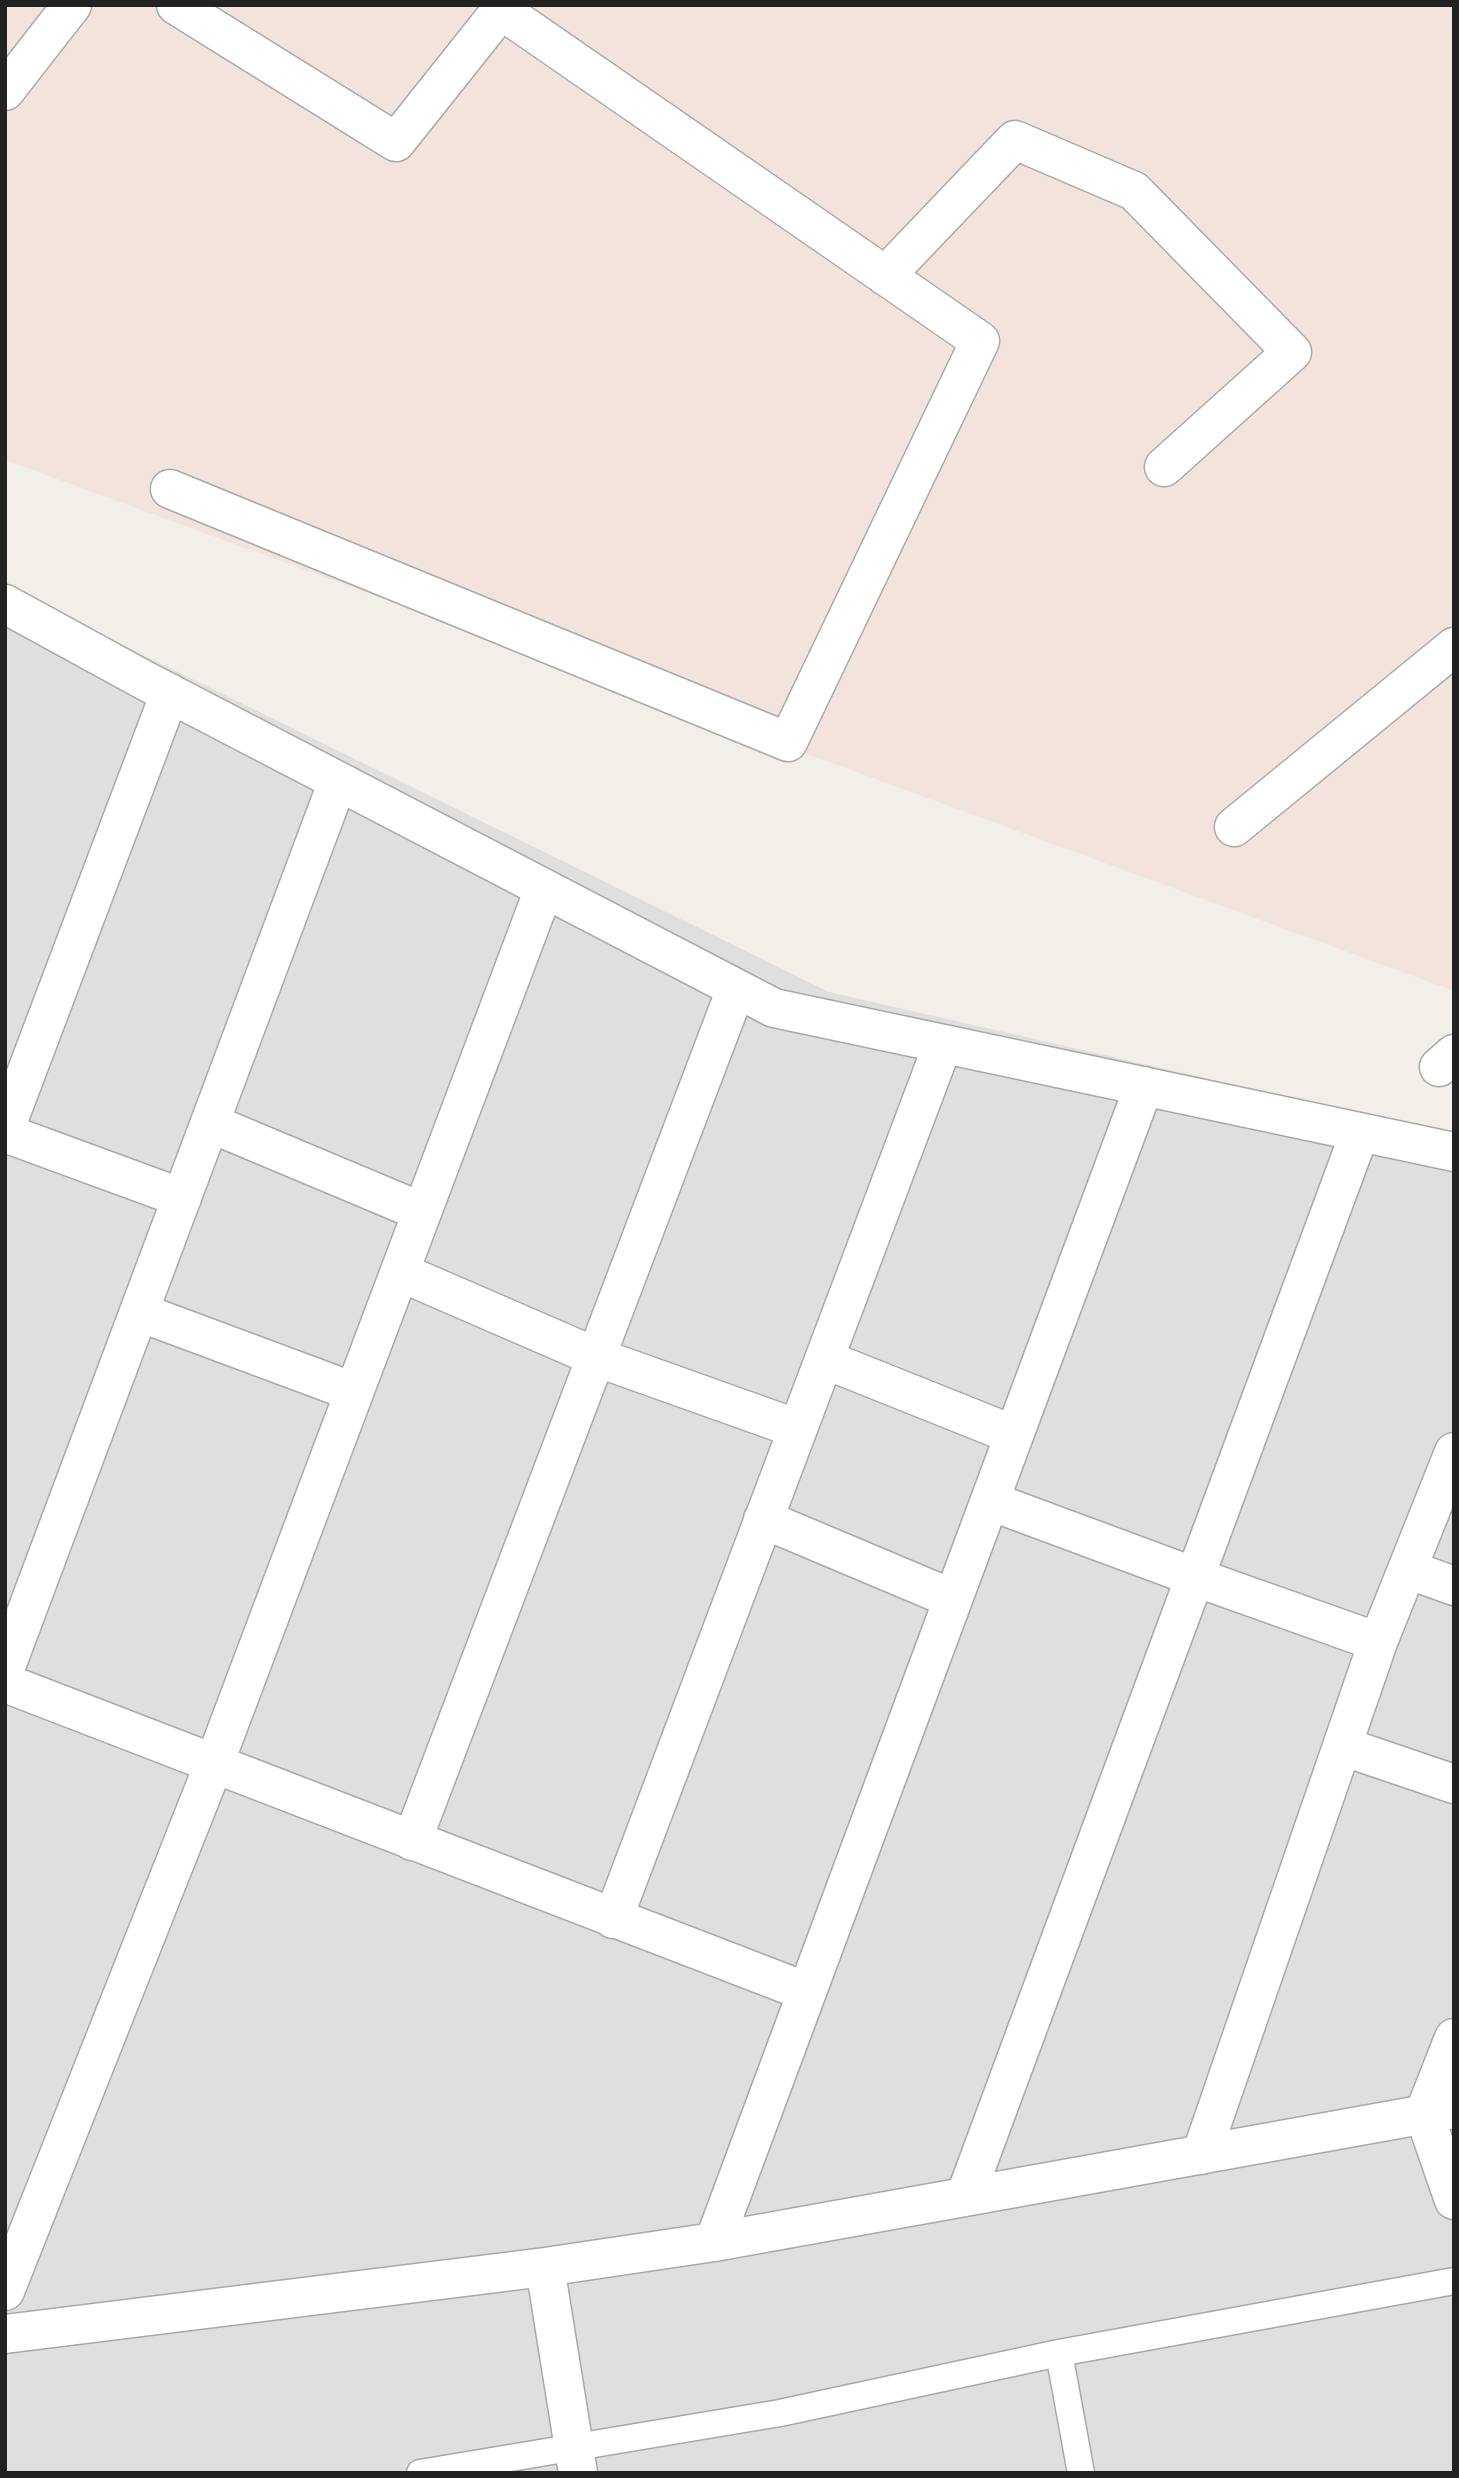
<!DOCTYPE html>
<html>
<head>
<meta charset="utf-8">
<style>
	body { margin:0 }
	#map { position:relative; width:1459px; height:2478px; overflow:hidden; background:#f2efe9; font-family:"Public Sans",sans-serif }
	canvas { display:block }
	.frame { position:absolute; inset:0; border:7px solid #222; pointer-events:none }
</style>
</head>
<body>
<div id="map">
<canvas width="1459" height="2478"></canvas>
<div class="frame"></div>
</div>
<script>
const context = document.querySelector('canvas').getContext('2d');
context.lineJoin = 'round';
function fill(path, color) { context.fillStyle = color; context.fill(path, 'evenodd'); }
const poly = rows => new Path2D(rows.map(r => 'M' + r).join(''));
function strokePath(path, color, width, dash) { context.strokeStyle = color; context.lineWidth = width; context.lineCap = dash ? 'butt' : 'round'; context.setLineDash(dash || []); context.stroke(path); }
fill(poly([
	[5,587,829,992,1454,1135,1454,2473,5,2473]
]), '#e0dfdf');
fill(poly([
	[5,5,1454,5,1454,991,5,460]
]), '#f3e3dd');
const service = poly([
	[1059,2353,1081,2473],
	[420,2473,780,2413,1059,2353,1454,2281]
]);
const minor = poly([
	[176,5,396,142,505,5],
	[5,91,72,5],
	[885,276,1015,140,1134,191,1292,352,1164,467],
	[170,489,788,742,980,341,501,10],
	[5,604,142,679,774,1008,1454,1152],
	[1234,827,1454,647],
	[1439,1067,1454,1054],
	[210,1123,422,1212],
	[5,1129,170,693],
	[5,1133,182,1198],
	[400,1272,596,1357,798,1429],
	[139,1312,354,1392],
	[824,1359,1014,1435],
	[990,1501,1195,1577,1378,1642],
	[763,1519,953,1599],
	[1407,1569,1454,1586],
	[5,1669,338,781],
	[5,1683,807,1992],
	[1342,1746,1454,1784],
	[412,1841,736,989],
	[613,1919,943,1044],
	[1454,2038,1424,2114,1454,2200],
	[1201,2155,1378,1642,1454,1452],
	[965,2197,1360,1132],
	[714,2242,1144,1086],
	[545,2267,578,2473],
	[5,2291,214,1764,544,889],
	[5,2334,545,2267,714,2242,1454,2109]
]);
strokePath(service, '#a9a9a9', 29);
strokePath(minor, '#a9a9a9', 41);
strokePath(service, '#fff', 26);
strokePath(minor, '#fff', 38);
</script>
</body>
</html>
